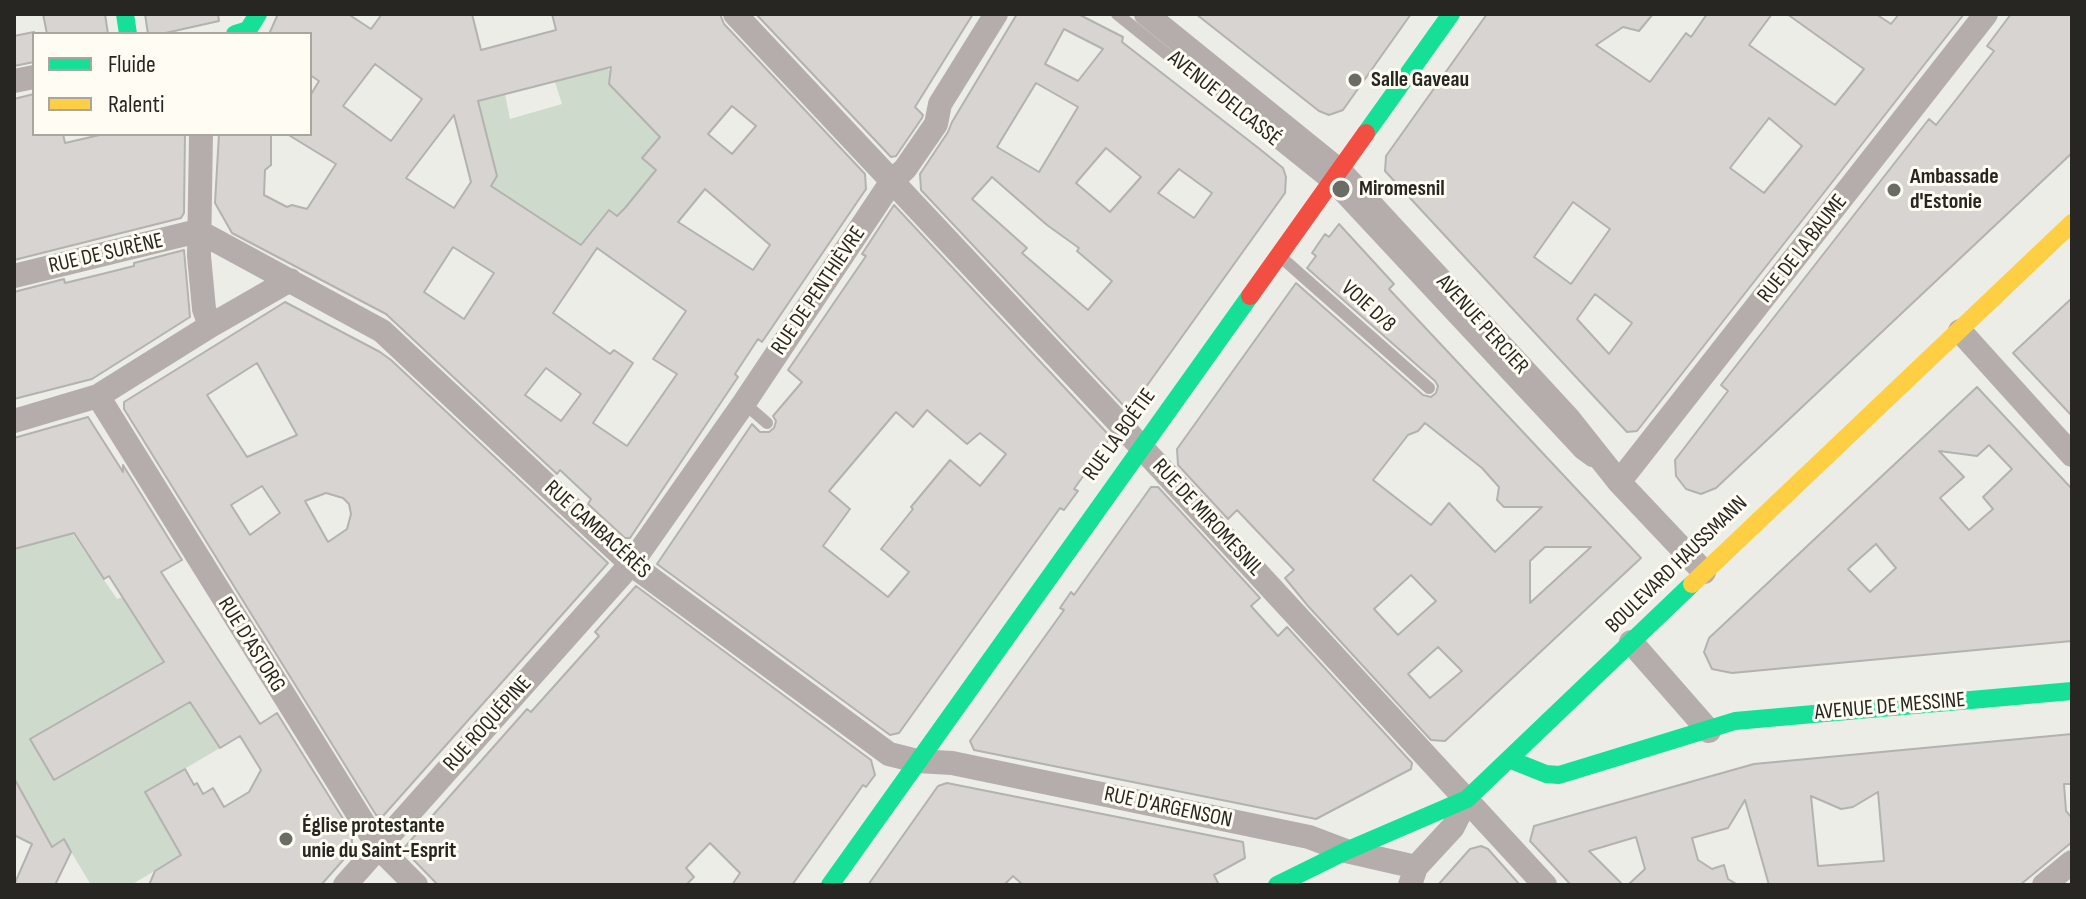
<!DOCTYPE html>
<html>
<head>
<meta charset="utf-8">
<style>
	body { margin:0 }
	#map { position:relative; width:2086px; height:899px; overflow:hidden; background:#edede8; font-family:"Sofia Sans Condensed",sans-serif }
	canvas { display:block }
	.frame { position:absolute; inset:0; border:16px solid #272622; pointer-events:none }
	.legend { position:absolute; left:32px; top:32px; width:280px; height:104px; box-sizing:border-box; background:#fefcf3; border:2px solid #a8a69f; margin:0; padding:10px 14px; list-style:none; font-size:24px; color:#272622 }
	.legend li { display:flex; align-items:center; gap:16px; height:40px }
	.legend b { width:40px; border:2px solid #a8a69f }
</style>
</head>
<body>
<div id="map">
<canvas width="2086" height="899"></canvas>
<div class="frame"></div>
<ul class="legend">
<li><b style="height:10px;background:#16e098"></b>Fluide</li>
<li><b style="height:10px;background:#ffcf43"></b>Ralenti</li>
</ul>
</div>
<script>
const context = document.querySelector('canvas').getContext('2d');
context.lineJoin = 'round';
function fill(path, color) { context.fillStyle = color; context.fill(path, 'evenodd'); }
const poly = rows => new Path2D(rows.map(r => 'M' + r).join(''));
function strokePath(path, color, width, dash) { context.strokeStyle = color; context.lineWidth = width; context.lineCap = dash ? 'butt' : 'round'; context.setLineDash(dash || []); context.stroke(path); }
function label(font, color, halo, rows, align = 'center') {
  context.font = font + ' "Sofia Sans Condensed",sans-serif'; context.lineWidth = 6; context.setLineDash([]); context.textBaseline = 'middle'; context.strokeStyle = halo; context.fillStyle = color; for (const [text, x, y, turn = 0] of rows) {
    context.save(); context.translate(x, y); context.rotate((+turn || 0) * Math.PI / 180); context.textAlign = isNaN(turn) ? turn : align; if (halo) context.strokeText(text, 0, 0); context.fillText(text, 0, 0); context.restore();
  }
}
fill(poly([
	[602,62,610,71,609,84,660,137,642,157,655,169,630,213,624,208,617,217,609,211,589,234,589,250,491,186,497,176,480,109,476,110,479,95,483,100,505,94,510,119,562,104,555,82,577,76],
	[72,533,117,599,122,597,167,667,151,669,30,739,54,780,176,710,188,698,220,748,145,792,181,855,131,885,91,885,64,840,51,847,14,777,14,549]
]), '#cddacc');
const building = poly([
	[43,14,105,14,108,34,47,34,43,14],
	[145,14,218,14,219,21,161,34,148,34,145,14],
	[278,14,348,14,371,29,382,14,472,14,481,50,556,30,552,14,720,14,724,24,865,174,866,189,762,342,758,339,735,374,738,377,630,538,625,538,588,504,591,499,560,470,557,474,386,314,232,233,215,203,219,134,271,134,271,165,265,170,264,195,287,207,292,205,307,209,336,164,287,134,310,134,310,96,319,81,310,75,310,34,269,34,278,14],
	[375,64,422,99,391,141,343,106,375,64],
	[611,67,609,84,660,137,642,158,656,170,625,208,617,216,609,210,581,245,491,186,497,176,478,101,611,67],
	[732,106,756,126,732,154,708,134,732,106],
	[454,115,471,182,454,208,406,178,454,115],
	[705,189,770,245,753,270,678,222,705,189],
	[453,247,494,273,464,319,424,292,453,247],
	[597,248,686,311,653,359,677,374,627,446,593,423,633,363,614,350,610,354,553,313,597,248],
	[546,368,581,394,561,421,525,395,546,368],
	[756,14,973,14,915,107,923,115,922,118,896,156,891,157,756,14],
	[1017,14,1078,14,1123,37,1122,42,1261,150,1283,168,1286,177,1285,193,1133,405,1124,406,921,190,920,174,948,132,952,122,1017,14],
	[1064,29,1103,49,1078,81,1045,64,1064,29],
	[1036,83,1078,107,1039,172,997,147,1036,83],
	[1106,148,1141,177,1110,212,1076,183,1106,148],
	[1179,169,1212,193,1194,218,1158,193,1179,169],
	[992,177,1047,225,1079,248,1077,251,1112,281,1088,310,1022,253,1027,248,972,199,992,177],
	[1196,14,1411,14,1343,110,1329,115,1319,111,1196,14],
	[1487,14,1653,14,1639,31,1623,27,1596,45,1650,82,1686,33,1691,37,1707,14,1772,14,1749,45,1835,105,1864,69,1787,14,1876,14,1891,24,1899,14,1964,14,1637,431,1627,432,1385,171,1386,156,1487,14],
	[1769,118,1802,146,1764,193,1730,168,1769,118],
	[1573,202,1610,229,1571,284,1534,257,1573,202],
	[1595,294,1632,323,1609,354,1577,319,1595,294],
	[2011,14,2072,14,2072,153,1716,488,1701,494,1686,489,1676,476,1675,460,1728,391,1721,385,1929,119,1936,125,1955,101,1994,51,1987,46,2011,14],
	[34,32,34,62,14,66,14,36,34,32],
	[34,94,34,134,63,134,65,143,104,134,185,134,184,213,181,218,14,260,14,99,34,94],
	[894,205,1107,433,1108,441,1074,489,1078,491,1064,510,1060,508,899,733,890,735,657,564,752,424,760,432,769,432,774,428,776,421,773,416,802,382,788,370,866,256,862,254,894,205],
	[927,410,967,444,980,433,1006,454,980,486,950,460,911,507,913,509,881,549,909,572,888,597,823,546,850,509,829,491,896,412,913,427,927,410],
	[1339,224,1394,284,1389,289,1641,558,1445,741,1431,740,1308,606,1285,578,1294,570,1237,510,1228,519,1178,465,1177,449,1296,283,1423,395,1431,397,1436,393,1438,386,1435,381,1307,268,1316,256,1312,253,1325,234,1329,237,1339,224],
	[1425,423,1482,468,1499,487,1497,500,1504,507,1542,507,1495,552,1449,503,1431,525,1373,480,1408,435,1418,431,1425,423],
	[1545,547,1591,547,1530,603,1530,561,1545,547],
	[1411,575,1436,601,1398,635,1374,609,1411,575],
	[1438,647,1462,671,1430,698,1408,674,1438,647],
	[184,250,190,317,92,379,14,399,14,292,64,279,65,283,98,275,134,266,134,263,184,250],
	[2072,298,2072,416,2013,353,2072,298],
	[285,302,380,352,391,360,608,563,383,816,376,815,124,409,124,402,285,302],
	[257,363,297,435,247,457,207,395,257,363],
	[262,486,280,513,250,535,231,505,262,486],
	[326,493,343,498,349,504,351,514,347,529,328,542,305,501,326,493],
	[1977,387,2072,489,2072,641,1732,673,1712,669,1704,652,1709,638,1977,387],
	[1989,445,2012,469,1983,497,1993,509,1969,530,1940,498,1964,477,1939,451,1977,456,1989,445],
	[1876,544,1896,568,1870,592,1848,569,1876,544],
	[88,417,123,472,123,465,182,560,161,572,260,724,277,713,352,833,352,850,321,885,149,885,155,871,181,855,145,792,185,769,194,785,197,783,203,794,213,788,224,807,249,792,261,770,240,736,220,748,190,702,54,780,30,739,164,662,109,576,104,579,74,533,14,549,14,438,88,417],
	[1151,487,1158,487,1260,598,1251,606,1278,636,1287,627,1412,763,1411,769,1316,819,974,750,970,741,1064,610,1060,608,1071,592,1074,595,1151,487],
	[636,586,871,760,875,775,866,787,863,785,792,885,732,885,740,873,710,843,686,868,694,877,686,885,438,885,403,849,527,709,531,712,599,636,595,632,636,586],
	[2072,734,2072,784,2064,784,2066,811,2072,818,2072,842,2020,885,1769,885,1745,800,1728,828,1692,838,1698,860,1712,869,1724,865,1728,879,1738,885,1628,885,1645,869,1636,837,1589,851,1623,885,1571,885,1530,841,1534,826,1754,764,2072,734],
	[1878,792,1884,861,1818,866,1811,796,1841,809,1853,807,1878,792],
	[14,778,52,847,64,839,71,852,55,885,14,885,32,844,14,835,14,778],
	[947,783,1243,842,1245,858,1214,875,1219,885,1023,885,1013,876,1004,885,868,885,938,786,947,783],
	[1481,846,1488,849,1520,885,1438,885,1470,849,1481,846]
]);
fill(building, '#d7d4d2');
strokePath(building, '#b4b2af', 2);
strokePath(poly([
	[1117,14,1330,185,1580,453,1591,461],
	[1282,258,1429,388],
	[744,403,767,423]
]), '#b4adac', 12);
strokePath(poly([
	[735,14,1120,424,1545,885],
	[1146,14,1340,171,1569,419,1619,482,1704,572],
	[14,81,34,77],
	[201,134,199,256,204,309,210,326],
	[198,231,382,331,631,564,889,754,917,761,952,763,1309,837,1346,851,1416,867],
	[14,276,198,231],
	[1960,331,2072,455],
	[98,396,379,848,416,885],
	[14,421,98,396,210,326,290,280],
	[1619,482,1986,14],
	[1631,642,1709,731],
	[345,885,631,564,744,403,892,181,905,169,936,124,940,104,996,14],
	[1410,885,1416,867,1453,827,1467,799],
	[2044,885,2072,862]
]), '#b4adac', 24);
strokePath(poly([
	[125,14,128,34],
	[235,34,248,30,258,14],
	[1366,133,1451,14],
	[1511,760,1546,774,1559,775,1735,721,2072,691],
	[830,885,1250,296],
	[1277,885,1346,851,1467,799,1692,584]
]), '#16e098', 18);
strokePath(poly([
	[1692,584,2072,223]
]), '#ffcf43', 18);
strokePath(poly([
	[1250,296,1366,133]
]), '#f24e42', 18);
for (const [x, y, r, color] of [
	[1355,80,8,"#6c6c67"],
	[1341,189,10,"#6c6c67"],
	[1894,190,8,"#6c6c67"],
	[286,839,8,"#6c6c67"]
]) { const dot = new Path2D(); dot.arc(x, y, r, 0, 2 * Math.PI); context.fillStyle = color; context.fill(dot); strokePath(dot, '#fefcf3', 3); }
label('bold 22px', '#272622', '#fefcf3', [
	["Salle Gaveau",1371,80],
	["Ambassade",1910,177],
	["d'Estonie",1910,202],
	["Miromesnil",1359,189],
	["Église protestante",302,826],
	["unie du Saint-Esprit",302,851]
], 'left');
label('22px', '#272622', '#fefcf3', [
	["AVENUE DELCASSÉ",1224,99,39],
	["RUE DE LA BAUME",1803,249,-52],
	["RUE DE SURÈNE",106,254,-13],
	["RUE DE PENTHIÈVRE",819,291,-56],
	["VOIE D/8",1368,307,42],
	["AVENUE PERCIER",1482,325,48],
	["RUE LA BOÉTIE",1120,435,-54],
	["RUE DE MIROMESNIL",1207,518,47],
	["RUE CAMBACÉRÈS",597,530,42],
	["BOULEVARD HAUSSMANN",1677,565,-44],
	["RUE D'ASTORG",251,645,58],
	["AVENUE DE MESSINE",1890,707,-5],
	["RUE ROQUÉPINE",488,724,-48],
	["RUE D'ARGENSON",1168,808,12]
]);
</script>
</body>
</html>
